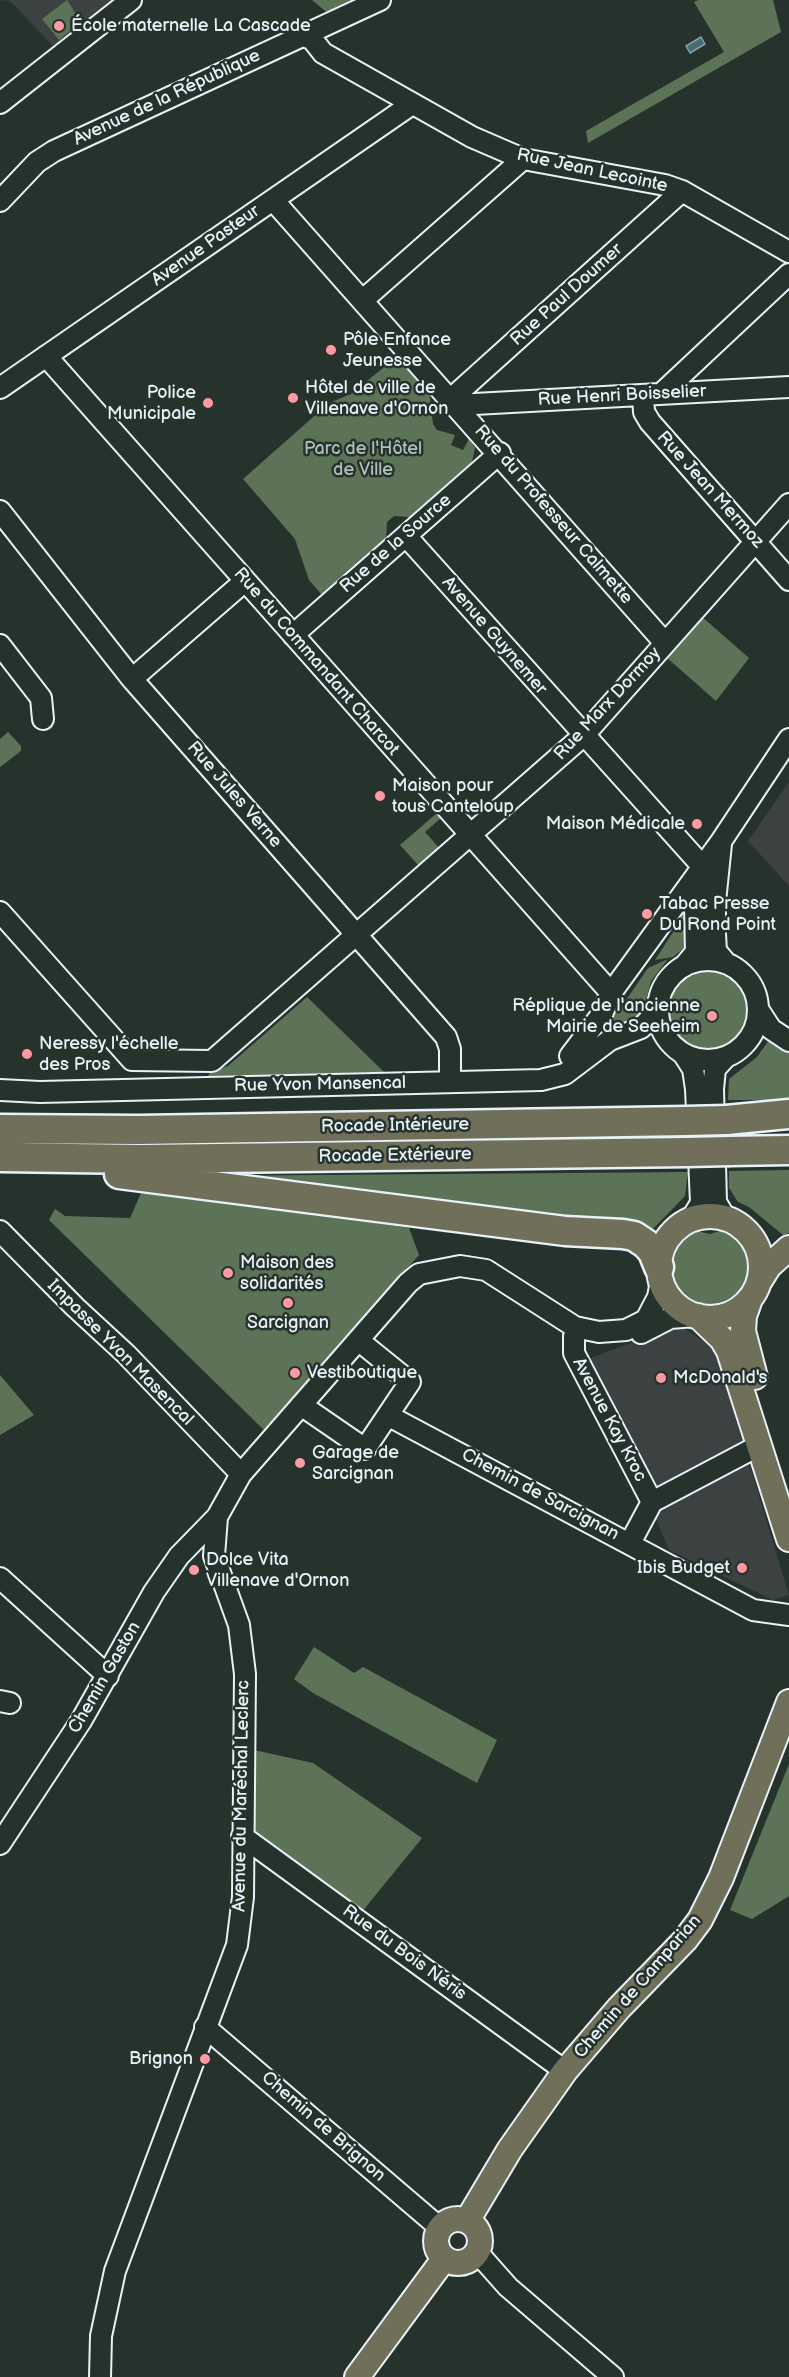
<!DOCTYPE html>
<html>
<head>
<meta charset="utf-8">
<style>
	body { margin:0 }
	canvas { display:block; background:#26332d }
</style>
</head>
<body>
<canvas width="789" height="2377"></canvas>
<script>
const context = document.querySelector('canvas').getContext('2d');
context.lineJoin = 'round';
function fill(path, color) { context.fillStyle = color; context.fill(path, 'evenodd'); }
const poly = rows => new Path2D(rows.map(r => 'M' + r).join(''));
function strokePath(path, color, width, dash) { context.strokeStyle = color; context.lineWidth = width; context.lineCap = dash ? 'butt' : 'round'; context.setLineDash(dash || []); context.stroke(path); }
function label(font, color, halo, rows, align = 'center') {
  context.font = font + ' "Balsamiq Sans",sans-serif'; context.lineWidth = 5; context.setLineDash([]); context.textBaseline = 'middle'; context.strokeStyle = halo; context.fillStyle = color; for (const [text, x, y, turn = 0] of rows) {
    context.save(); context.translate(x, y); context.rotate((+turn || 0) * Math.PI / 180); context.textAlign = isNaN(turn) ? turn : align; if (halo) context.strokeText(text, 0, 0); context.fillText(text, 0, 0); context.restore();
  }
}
fill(poly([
	[0,0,117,0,56,49,10,1],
	[789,782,789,886,748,841],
	[679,1325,714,1348,789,1595,773,1600,669,1550,588,1359]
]), '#3b4241');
fill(poly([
	[67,0,81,22,59,40,42,19],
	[312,0,364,0,330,15],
	[698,0,773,0,781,32,588,143,586,131,724,52,694,2],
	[399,355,429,390,433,424,437,430,455,435,451,445,463,450,469,439,475,448,472,462,410,517,394,516,387,522,386,539,323,596,309,580,295,539,243,479,329,403,351,394],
	[701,616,749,658,716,701,666,657],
	[8,732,21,746,21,751,0,767,0,739],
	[437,813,441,818,425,832,440,849,419,866,400,845],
	[685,906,685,947,673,957,655,960,677,926,675,915],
	[668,959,651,981,643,1012,632,1022,613,1026,610,1016,617,1003,626,1000,648,968],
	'664 1010a43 43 0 1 1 86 0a43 43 0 1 1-86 0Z',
	[307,997,384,1072,208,1076,210,1072,228,1066],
	[769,1040,789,1052,789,1100,728,1100,729,1079,757,1057],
	[789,1170,789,1233,783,1235,749,1207,738,1202,729,1188,729,1171],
	[688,1172,685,1196,649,1233,195,1176],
	[141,1193,270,1207,409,1228,419,1255,264,1430,49,1220,55,1209,65,1216,130,1218],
	[722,1230,734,1237,742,1246,748,1258,748,1271,745,1284,738,1294,715,1306,702,1306,680,1293,671,1271,672,1258,685,1237,697,1231,710,1234],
	[0,1375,34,1415,0,1435],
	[314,1647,354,1673,363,1667,497,1740,477,1783,313,1693,294,1679],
	[254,1750,313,1763,422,1838,361,1913,252,1833],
	[789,1764,789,1896,752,1919,730,1910]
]), '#5c7358');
const water = poly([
	[701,37,705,44,690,53,686,46,701,37]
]);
fill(water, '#48696f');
strokePath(water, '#889fa6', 1.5);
const minor = poly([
	[302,36,312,39,323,53,472,137,523,159,665,185,682,191,789,252],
	[0,103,131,0],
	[273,200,665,643],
	[0,201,37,162,54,151,380,0],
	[363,300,523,159],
	[46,356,611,993],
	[0,388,412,104],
	[661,394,789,274],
	[643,395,644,412,650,422,789,580],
	[451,399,682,191],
	[456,405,789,387],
	[0,511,132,679,446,1037,450,1049,450,1082],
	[406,536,703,867],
	[293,635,500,453],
	[0,645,41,698,43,719],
	[132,679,245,581],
	[721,844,715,902,715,934,716,951,726,963],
	[0,912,132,1060,212,1061,583,736,789,504],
	'658 1010a50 50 0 1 1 100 0a50 50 0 1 1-100 0Z',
	[686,964,696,952,695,905,701,873],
	[758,1009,771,1029,789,1041],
	[684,1055,693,1069,696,1089,701,1203,693,1216,685,1223],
	[570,1056,602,1014,611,993,722,840,789,739],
	[726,1057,715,1069,713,1089,716,1202,726,1219],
	[0,1090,40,1092,541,1080,565,1074,610,1040,641,1028,657,1012],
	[0,1231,75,1307,126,1354,241,1474],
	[641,1333,670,1318,695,1316],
	[574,1336,574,1353,652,1502],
	[301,1405,365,1449,410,1382,358,1340],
	[389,1416,753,1610,789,1615],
	[652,1502,760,1445],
	[630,1543,652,1502],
	[0,1578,108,1676],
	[0,1701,10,1703],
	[242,1836,565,2071],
	[0,1844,81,1721,154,1592,179,1556,217,1517],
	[205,2027,440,2228],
	[477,2252,508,2287,613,2377],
	[100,2377,101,2336,115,2271,237,1945,243,1897,245,1674,239,1625,214,1556,217,1517,241,1474,408,1283,419,1274,460,1266,486,1270,575,1327,599,1332,626,1330,646,1320,658,1297,661,1281]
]);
const major = poly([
	'659 1267a51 51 0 1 1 102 0a51 51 0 1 1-102 0Z',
	[759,1282,769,1266,789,1248],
	[750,1299,744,1316,743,1331,755,1377],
	[698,1316,722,1339,729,1351,789,1539],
	'436 2241a22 22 0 1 1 44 0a22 22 0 1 1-44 0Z',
	[467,2221,510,2149,565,2071,619,2008,685,1940,700,1920,721,1878,789,1702],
	[357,2377,444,2259]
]);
const highway = poly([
	[726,1120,789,1114],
	[0,1129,139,1130,686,1121],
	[730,1151,789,1150],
	[0,1157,141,1159,688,1152],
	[119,1174,565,1231,623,1234,634,1236,646,1244,653,1252,659,1267]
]);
strokePath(minor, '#e8f1f8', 24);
strokePath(major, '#e8f1f8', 28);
strokePath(highway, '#e8f1f8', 33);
strokePath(minor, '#26332d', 20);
strokePath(major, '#706f59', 24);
strokePath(highway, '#706f59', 28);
const highwayBridge = poly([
	[686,1121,726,1120],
	[688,1152,730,1151]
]);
strokePath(highwayBridge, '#e8f1f8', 33, []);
strokePath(highwayBridge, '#706f59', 28);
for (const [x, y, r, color] of [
	[59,26,6,"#ff9aa2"],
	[331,350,6,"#ff9aa2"],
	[293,398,6,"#ff9aa2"],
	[208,403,6,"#ff9aa2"],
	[380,796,6,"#ff9aa2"],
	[697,824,6,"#ff9aa2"],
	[647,914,6,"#ff9aa2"],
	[712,1016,6,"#ff9aa2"],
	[27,1054,6,"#ff9aa2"],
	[228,1273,6,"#ff9aa2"],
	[288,1303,6,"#ff9aa2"],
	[295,1373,6,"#ff9aa2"],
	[661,1378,6,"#ff9aa2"],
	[300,1463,6,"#ff9aa2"],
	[742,1568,6,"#ff9aa2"],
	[194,1570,6,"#ff9aa2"],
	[205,2059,6,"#ff9aa2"]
]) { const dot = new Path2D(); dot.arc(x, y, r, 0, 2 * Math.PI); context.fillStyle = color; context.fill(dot); strokePath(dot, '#26332d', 2); }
label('18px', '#e8f1f8', '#26332d', [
	["École maternelle La Cascade",71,26],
	["Pôle Enfance",343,340],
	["Jeunesse",343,361],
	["Hôtel de ville de",305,388],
	["Villenave d'Ornon",305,409],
	["Police",196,393,"right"],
	["Municipale",196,414,"right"],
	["Maison pour",392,786],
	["tous Canteloup",392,807],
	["Maison Médicale",685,824,"right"],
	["Tabac Presse",659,904],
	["Du Rond Point",659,925],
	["Réplique de l'ancienne",700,1006,"right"],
	["Mairie de Seeheim",700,1027,"right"],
	["Neressy l'échelle",39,1044],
	["des Pros",39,1065],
	["Maison des",240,1263],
	["solidarités",240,1284],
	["Sarcignan",288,1323,"center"],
	["Vestiboutique",307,1373],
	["McDonald's",673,1378],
	["Garage de",312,1453],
	["Sarcignan",312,1474],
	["Dolce Vita",206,1560],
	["Villenave d'Ornon",206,1581],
	["Ibis Budget",730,1568,"right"],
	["Brignon",193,2059,"right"]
], 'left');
label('18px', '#e8f1f8', '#26332d', [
	["Avenue de la République",167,98,-25],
	["Rue Jean Lecointe",592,171,12],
	["Avenue Pasteur",206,246,-35],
	["Rue Paul Doumer",567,295,-42],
	["Rue Henri Boisselier",622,396,-3],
	["Rue Jean Mermoz",710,490,48],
	["Rue du Professeur Calmette",553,515,49],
	["Rue de la Source",396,544,-41],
	["Avenue Guynemer",494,636,49],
	["Rue du Commandant Charcot",316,662,49],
	["Rue Marx Dormoy",608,704,-47],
	["Rue Jules Verne",234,795,49],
	["Rue Yvon Mansencal",320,1085,-1],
	["Rocade Intérieure",395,1126,-1],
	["Rocade Extérieure",395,1156,-1],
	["Impasse Yvon Masencal",120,1353,45],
	["Avenue Kay Kroc",609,1420,62],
	["Chemin de Sarcignan",540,1495,28],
	["Chemin Gaston",105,1678,-60],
	["Avenue du Maréchal Leclerc",242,1796,-89],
	["Rue du Bois Néris",404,1953,36],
	["Chemin de Camparian",638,1987,-49],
	["Chemin de Brignon",323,2127,41]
]);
label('18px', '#b0bfb8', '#26332d', [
	["Parc de l'Hôtel",363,449],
	["de Ville",363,470]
]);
</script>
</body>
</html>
